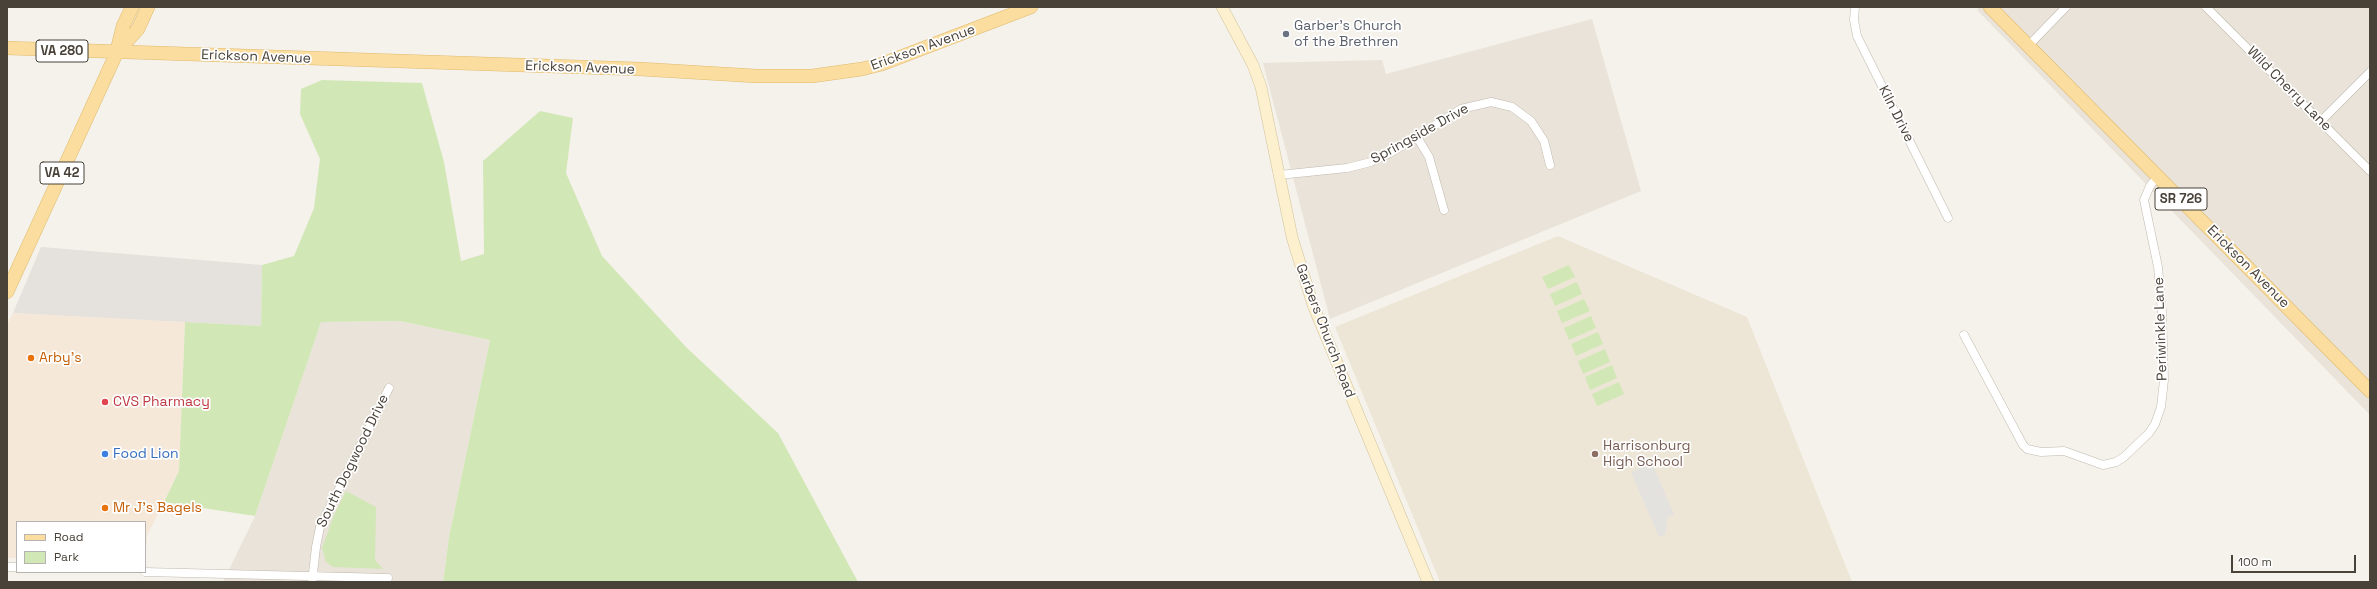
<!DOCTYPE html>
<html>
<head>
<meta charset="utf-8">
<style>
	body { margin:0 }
	#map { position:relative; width:2377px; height:589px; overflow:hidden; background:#f5f2eb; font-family:"Space Grotesk",sans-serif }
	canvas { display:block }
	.frame { position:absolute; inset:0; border:8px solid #494239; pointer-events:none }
	.legend { position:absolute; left:16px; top:521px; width:130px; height:52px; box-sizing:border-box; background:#fff; border:1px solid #b6b3b0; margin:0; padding:5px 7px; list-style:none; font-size:12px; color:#494239 }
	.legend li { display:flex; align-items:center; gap:8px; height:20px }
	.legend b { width:20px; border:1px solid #b6b3b0 }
	.scale { position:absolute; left:2231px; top:555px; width:125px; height:18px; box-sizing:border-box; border:2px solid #494239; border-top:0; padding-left:5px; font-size:12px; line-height:14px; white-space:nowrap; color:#494239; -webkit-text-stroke:3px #fff; paint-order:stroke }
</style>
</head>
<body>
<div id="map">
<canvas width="2377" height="589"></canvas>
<div class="frame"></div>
<ul class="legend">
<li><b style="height:5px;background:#fadd9f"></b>Road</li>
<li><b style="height:11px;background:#d2e7b6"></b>Park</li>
</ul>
<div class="scale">100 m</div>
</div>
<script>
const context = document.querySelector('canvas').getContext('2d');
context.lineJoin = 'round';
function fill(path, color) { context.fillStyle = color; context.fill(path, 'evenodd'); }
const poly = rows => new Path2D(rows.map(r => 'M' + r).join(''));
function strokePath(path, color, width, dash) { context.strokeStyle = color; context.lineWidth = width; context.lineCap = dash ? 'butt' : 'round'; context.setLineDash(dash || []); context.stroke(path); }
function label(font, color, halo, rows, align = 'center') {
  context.font = font + ' "Space Grotesk",sans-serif'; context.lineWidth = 3.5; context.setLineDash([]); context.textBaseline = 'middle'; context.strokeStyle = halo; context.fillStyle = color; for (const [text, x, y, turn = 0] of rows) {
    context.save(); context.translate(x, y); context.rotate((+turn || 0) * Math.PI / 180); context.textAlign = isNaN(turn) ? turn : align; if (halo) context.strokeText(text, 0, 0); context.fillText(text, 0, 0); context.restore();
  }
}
fill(poly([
	[1979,7,2370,7,2370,415,1977,10],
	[1592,19,1641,191,1330,319,1263,63,1382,60,1386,74],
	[400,321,490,340,449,537,443,582,223,582,255,516,321,322]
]), '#e9e3d9');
fill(poly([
	[13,313,185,322,179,471,147,536,145,558,145,522,17,522,17,558,7,558,7,325]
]), '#f5e8d8');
fill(poly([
	[41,247,262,265,261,326,13,313]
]), '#e5e1dc');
fill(poly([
	[1558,236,1747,317,1852,582,1440,582,1335,327]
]), '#ede6d6');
fill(poly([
	[322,80,422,83,444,162,461,261,484,254,483,161,540,111,573,118,566,173,602,256,687,348,778,433,858,582,443,582,449,537,490,340,400,321,321,322,255,516,164,502,179,471,185,322,261,326,262,265,294,256,314,208,320,159,300,114,301,89],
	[1569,265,1575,277,1548,289,1542,277],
	[1577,282,1582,294,1555,306,1550,294],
	[1584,299,1590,311,1562,323,1557,311],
	[1591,316,1596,328,1569,340,1564,328],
	[1598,332,1603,344,1576,356,1571,344],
	[1605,349,1610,362,1583,374,1578,361],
	[1612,365,1617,378,1590,390,1585,377],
	[1619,382,1624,394,1597,406,1592,394],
	[346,491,376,507,375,560,383,569,333,567,326,562,322,548,334,515]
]), '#d2e7b6');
fill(poly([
	[1652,463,1674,515,1668,517,1665,535,1659,537,1631,472]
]), '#e4e2df');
const street = poly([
	[1855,7,1854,20,1857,36,1948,218],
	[2206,7,2370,171],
	[2029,45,2066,7],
	[2321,121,2370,72],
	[1417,137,1429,157,1444,210],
	[1279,175,1347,168,1371,162,1390,153,1461,109,1491,102,1512,107,1531,121,1544,141,1550,165],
	[1964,335,2023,445,2027,449,2041,452,2064,451,2103,465,2116,462,2124,457,2149,433,2155,424,2161,407,2164,380,2162,312,2158,267,2144,200,2150,186,2158,176],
	[7,567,17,567],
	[145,572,388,578],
	[312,582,316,547,320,527,389,388]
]);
const secondary = poly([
	[1222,7,1253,65,1261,87,1292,237,1313,305,1428,582]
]);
const primary = poly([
	[1990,7,2370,391],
	[7,48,640,69,756,76,812,76,862,69,882,64,1031,7],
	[117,52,138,29,148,7],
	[7,292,106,76,116,54,123,26,132,7]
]);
strokePath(street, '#c0b9ae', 9);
strokePath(secondary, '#d2c39d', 12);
strokePath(primary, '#e0ba6e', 14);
strokePath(street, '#fff', 8);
strokePath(secondary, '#fcf0ce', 11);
strokePath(primary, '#fadd9f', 13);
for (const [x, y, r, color] of [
	[1286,34,4,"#6b7280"],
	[31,358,4,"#e8710a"],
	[105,402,4,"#e0444e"],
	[105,454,4,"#3f7fe0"],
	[1595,454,4,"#8d6e63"],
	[105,508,4,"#e8710a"]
]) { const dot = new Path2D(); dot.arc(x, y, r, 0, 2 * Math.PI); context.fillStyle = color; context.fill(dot); strokePath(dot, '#fff', 1.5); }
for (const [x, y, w] of [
	[62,51,52],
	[62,173,44],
	[2181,199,52]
]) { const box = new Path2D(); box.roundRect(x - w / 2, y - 11, w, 22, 3); context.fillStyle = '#fff'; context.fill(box); strokePath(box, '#494239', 1); }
label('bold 13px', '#494239', null, [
	["VA 280",62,51],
	["VA 42",62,173],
	["SR 726",2181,199]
]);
label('14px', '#5b616d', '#fff', [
	["Garber's Church",1294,26],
	["of the Brethren",1294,42]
], 'left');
label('14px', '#494239', '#fff', [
	["Erickson Avenue",923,48,-20],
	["Erickson Avenue",256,57,2],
	["Erickson Avenue",580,68,2],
	["Wild Cherry Lane",2289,89,45],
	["Kiln Drive",1896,114,63],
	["Springside Drive",1420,134,-29],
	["Erickson Avenue",2248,267,45],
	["Periwinkle Lane",2161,329,-92],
	["Garbers Church Road",1325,331,69],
	["South Dogwood Drive",353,461,-64]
]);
label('14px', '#c56008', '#fff', [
	["Arby's",39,358],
	["Mr J's Bagels",113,508]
], 'left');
label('14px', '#be3a42', '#fff', [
	["CVS Pharmacy",113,402]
], 'left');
label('14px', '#785e54', '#fff', [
	["Harrisonburg",1603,446],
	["High School",1603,462]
], 'left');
label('14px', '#366cbe', '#fff', [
	["Food Lion",113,454]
], 'left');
</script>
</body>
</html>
